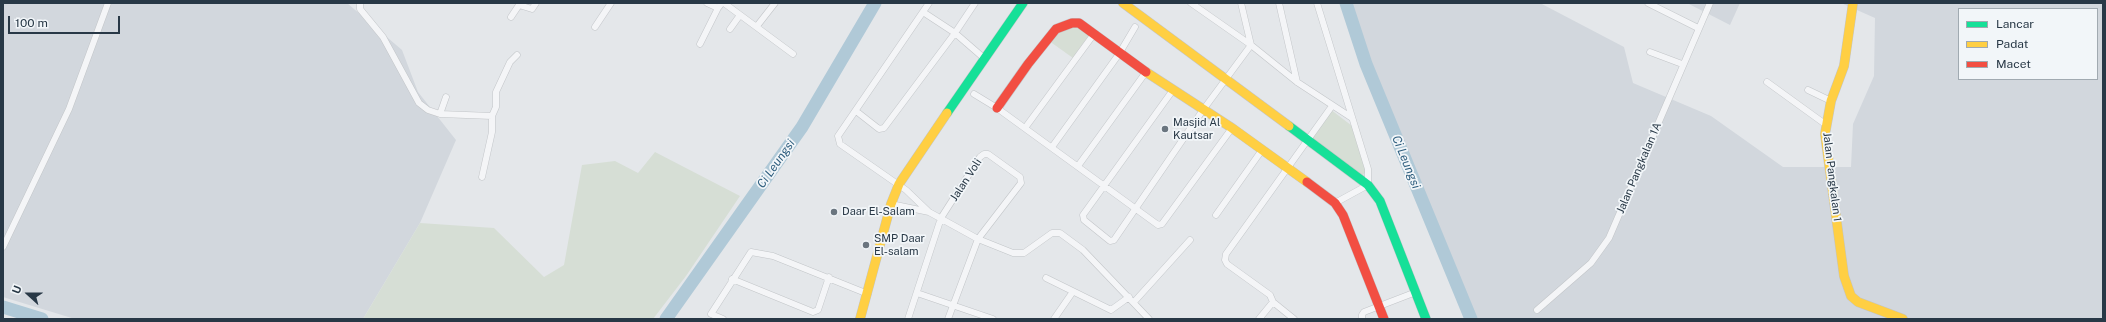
<!DOCTYPE html>
<html>
<head>
<meta charset="utf-8">
<style>
	body { margin:0 }
	#map { position:relative; width:2106px; height:322px; overflow:hidden; background:#e4e7ea; font-family:"Public Sans",sans-serif }
	canvas { display:block }
	.frame { position:absolute; inset:0; border:4px solid #283846; pointer-events:none }
	.legend { position:absolute; left:1958px; top:8px; width:140px; height:72px; box-sizing:border-box; background:#f2f6f9; border:1px solid #a1aab1; margin:0; padding:5px 7px; list-style:none; font-size:12px; color:#283846 }
	.legend li { display:flex; align-items:center; gap:8px; height:20px }
	.legend b { width:20px; border:1px solid #a1aab1 }
	.north { position:absolute; left:8px; top:274px; width:40px; height:40px; -webkit-text-stroke:3px #f2f6f9; paint-order:stroke; rotate:291deg; font-size:11px; font-weight:700; line-height:16px; text-align:center; color:#283846 }
	.north::after { content:''; display:block; margin:auto; width:14px; height:18px; background:#283846; clip-path:polygon(50% 0,100% 100%,50% 72%,0 100%) }
	.scale { position:absolute; left:8px; top:16px; width:112px; height:18px; box-sizing:border-box; border:2px solid #283846; border-top:0; padding-left:5px; font-size:12px; line-height:14px; white-space:nowrap; color:#283846; -webkit-text-stroke:3px #f2f6f9; paint-order:stroke }
</style>
</head>
<body>
<div id="map">
<canvas width="2106" height="322"></canvas>
<div class="frame"></div>
<ul class="legend">
<li><b style="height:5px;background:#16e098"></b>Lancar</li>
<li><b style="height:5px;background:#ffcf43"></b>Padat</li>
<li><b style="height:5px;background:#f24e42"></b>Macet</li>
</ul>
<div class="north">U</div>
<div class="scale">100 m</div>
</div>
<script>
const context = document.querySelector('canvas').getContext('2d');
context.lineJoin = 'round';
function fill(path, color) { context.fillStyle = color; context.fill(path, 'evenodd'); }
const poly = rows => new Path2D(rows.map(r => 'M' + r).join(''));
function strokePath(path, color, width, dash) { context.strokeStyle = color; context.lineWidth = width; context.lineCap = dash ? 'butt' : 'round'; context.setLineDash(dash || []); context.stroke(path); }
function label(font, color, halo, rows, align = 'center') {
  context.font = font + ' "Public Sans",sans-serif'; context.lineWidth = 3.5; context.setLineDash([]); context.textBaseline = 'middle'; context.strokeStyle = halo; context.fillStyle = color; for (const [text, x, y, turn = 0] of rows) {
    context.save(); context.translate(x, y); context.rotate((+turn || 0) * Math.PI / 180); context.textAlign = isNaN(turn) ? turn : align; if (halo) context.strokeText(text, 0, 0); context.fillText(text, 0, 0); context.restore();
  }
}
fill(poly([
	[3,3,347,3,402,50,418,92,456,140,420,223,363,319,75,319,3,297],
	[1346,3,1540,3,1624,47,1633,83,1711,116,1783,167,1851,167,1853,124,1874,76,1875,18,1841,3,2103,3,2103,319,1471,319,1366,64],
	[1959,9,2097,9,2097,79,1959,79],
	[1687,3,1740,3,1730,25]
]), '#d2d7dd');
fill(poly([
	[1080,18,1094,28,1073,58,1045,38,1053,26],
	[1330,109,1356,129,1368,169,1362,176,1308,138],
	[655,152,740,196,686,276,653,319,363,319,420,223,494,228,544,277,564,265,582,165,615,161,638,173]
]), '#d6ded5');
strokePath(poly([
	[1346,3,1366,64,1471,319],
	[3,307,42,319],
	[666,319,802,127,875,3]
]), '#b0c9d7', 13);
const street = poly([
	[360,3,360,9,383,37,419,103,428,110,440,114,446,97],
	[707,3,718,8],
	[724,3,793,54],
	[929,3,838,136,840,144,906,190,929,212,978,239,1013,253,1024,253,1052,233,1060,233,1083,250,1149,319],
	[1191,3,1251,45,1297,82,1352,118],
	[1279,3,1297,82],
	[1317,3,1368,169,1368,185,1335,203],
	[1648,3,1698,28],
	[923,12,955,33,985,59],
	[511,17,519,5,532,9,536,3],
	[757,26,775,3],
	[595,27,611,3],
	[730,29,740,15],
	[700,44,718,8,722,3],
	[1650,52,1682,64],
	[1767,82,1825,124],
	[1173,90,1083,215,1084,220,1110,241,1114,240,1203,110,1251,45,1241,3],
	[1808,90,1831,101],
	[974,94,997,108,1158,225,1162,224,1232,128],
	[856,111,879,129,884,128,955,33,975,3],
	[440,114,492,116,492,132,482,177],
	[492,116,496,107,496,92,510,62,517,55],
	[1025,128,1094,34],
	[1052,147,1119,54,1135,27],
	[1078,166,1146,72],
	[891,204,929,212],
	[1216,215,1262,150],
	[3,247,69,109,108,3],
	[1046,278,1111,310,1129,297],
	[732,279,813,312,818,310,829,277],
	[917,293,993,319],
	[1134,302,1190,240],
	[1537,310,1591,263,1609,238,1710,3],
	[723,319,711,314,751,252,773,256,868,294],
	[908,319,941,218,980,157,984,154,988,154,1020,177,1021,183,978,239,948,319],
	[1054,319,1072,293],
	[1259,319,1273,302],
	[1294,319,1273,302,1270,295,1227,264,1225,260,1226,254,1332,106],
	[1362,319,1362,315,1364,312,1416,292]
]);
const fast = poly([
	[947,113,1023,3],
	[1289,126,1368,185,1380,201,1426,319]
]);
const slow = poly([
	[1123,3,1289,126],
	[1853,3,1844,66,1831,101,1825,134,1844,276,1851,296,1858,302,1903,319],
	[1146,72,1232,128,1307,182],
	[860,319,891,204,899,184,947,113]
]);
const jam = poly([
	[997,108,1028,64,1056,29,1072,23,1079,23,1146,72],
	[1307,182,1335,203,1343,215,1384,319]
]);
strokePath(street, '#c2c5c8', 7);
strokePath(fast, '#c2c5c8', 10);
strokePath(slow, '#c2c5c8', 10);
strokePath(jam, '#c2c5c8', 10);
strokePath(street, '#f4f5f7', 6);
strokePath(fast, '#16e098', 9);
strokePath(slow, '#ffcf43', 9);
strokePath(jam, '#f24e42', 9);
for (const [x, y, r, color] of [
	[1165,129,4,"#6a757f"],
	[834,212,4,"#6a757f"],
	[866,245,4,"#6a757f"]
]) { const dot = new Path2D(); dot.arc(x, y, r, 0, 2 * Math.PI); context.fillStyle = color; context.fill(dot); strokePath(dot, '#f2f6f9', 1.5); }
label('11px', '#283846', '#f2f6f9', [
	["Masjid Al",1173,123],
	["Kautsar",1173,136],
	["Daar El-Salam",842,212],
	["SMP Daar",874,239],
	["El-salam",874,252]
], 'left');
label('11px', '#283846', '#f2f6f9', [
	["Jalan Pangkalan 1A",1639,168,-67],
	["Jalan Pangkalan 1",1832,177,83],
	["Jalan Voli",966,180,-57]
]);
label('italic 12px', '#2e5e7e', '#f2f6f9', [
	["Ci Leungsi",1406,162,68],
	["Ci Leungsi",776,164,-55]
]);
</script>
</body>
</html>
